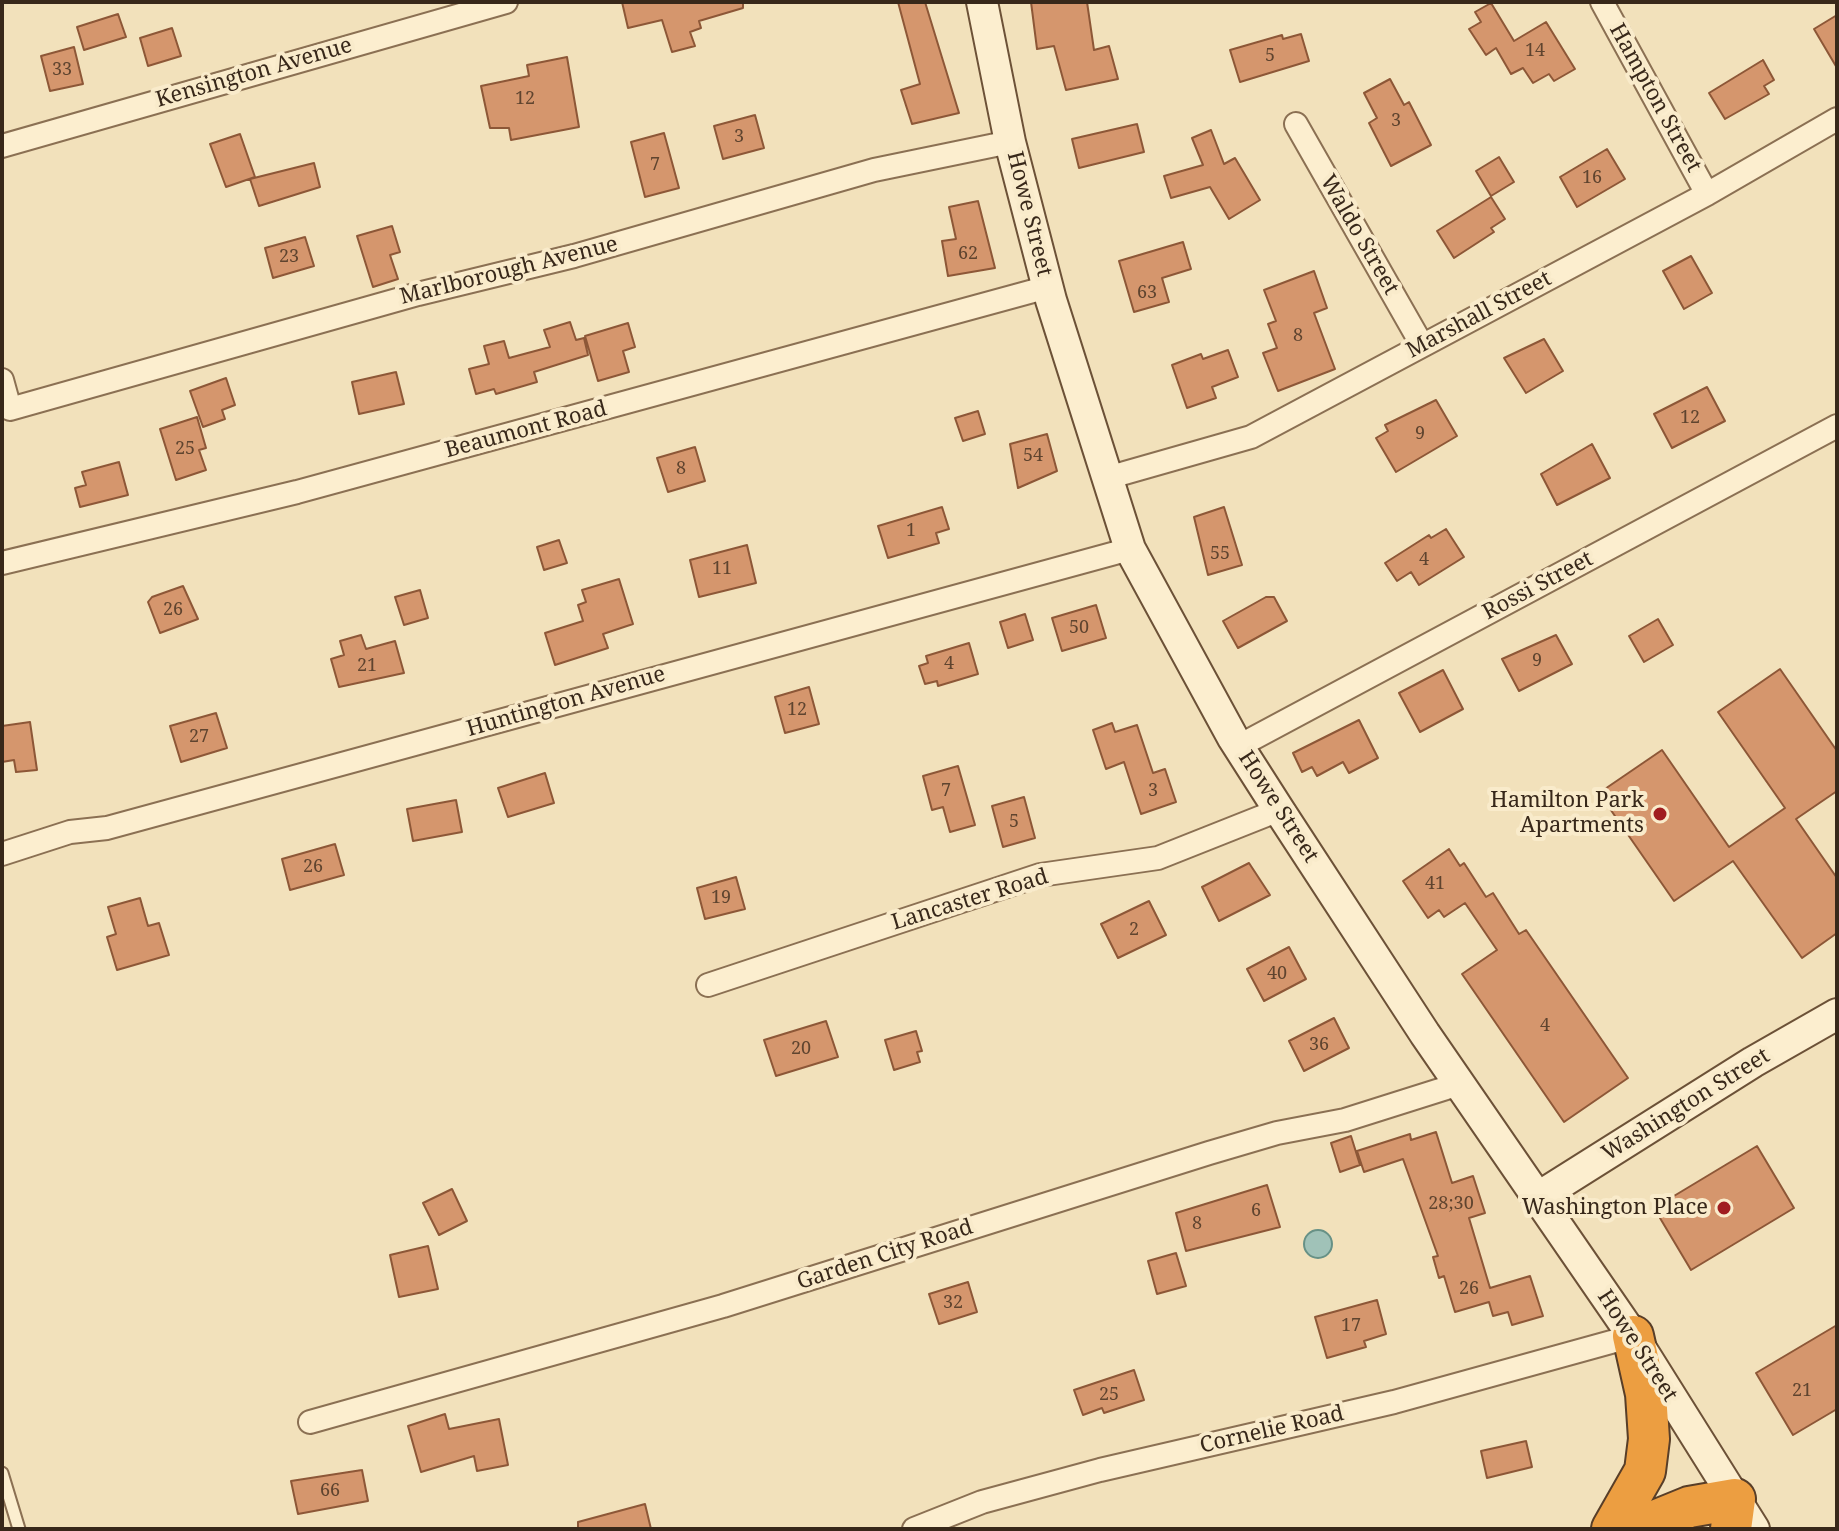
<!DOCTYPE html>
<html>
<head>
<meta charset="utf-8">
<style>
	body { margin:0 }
	#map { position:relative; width:1839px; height:1531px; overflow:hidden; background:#f2e1bb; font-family:"Noto Serif",serif }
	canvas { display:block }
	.frame { position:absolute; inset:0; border:4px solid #38281a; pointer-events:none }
</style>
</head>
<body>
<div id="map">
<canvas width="1839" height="1531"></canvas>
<div class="frame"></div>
</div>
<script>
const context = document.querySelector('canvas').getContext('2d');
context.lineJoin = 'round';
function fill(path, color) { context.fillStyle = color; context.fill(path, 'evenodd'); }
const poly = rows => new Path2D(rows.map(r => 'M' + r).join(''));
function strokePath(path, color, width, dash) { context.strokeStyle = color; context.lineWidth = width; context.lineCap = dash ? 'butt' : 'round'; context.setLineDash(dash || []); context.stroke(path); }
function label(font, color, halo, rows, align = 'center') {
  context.font = font + ' "Noto Serif",serif'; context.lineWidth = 8; context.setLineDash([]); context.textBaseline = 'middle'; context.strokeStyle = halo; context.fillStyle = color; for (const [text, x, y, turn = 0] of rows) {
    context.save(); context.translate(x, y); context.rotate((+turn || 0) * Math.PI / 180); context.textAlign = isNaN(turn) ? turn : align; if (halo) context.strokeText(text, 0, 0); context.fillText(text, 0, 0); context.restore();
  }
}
const water = poly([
	'1304 1244a14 14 0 1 1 28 0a14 14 0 1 1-28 0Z'
]);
fill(water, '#a0c2b8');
strokePath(water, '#679186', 2);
const building = poly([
	[622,2,743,2,743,8,699,21,701,28,690,32,695,46,672,52,662,20,628,28,622,2],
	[898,2,925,2,959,113,912,124,901,90,920,84,898,2],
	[1031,2,1087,2,1094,50,1109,46,1118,79,1066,90,1054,46,1037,49,1031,2],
	[1491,3,1514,41,1546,22,1575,69,1554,81,1549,74,1533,83,1523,68,1511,74,1496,48,1486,55,1469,29,1481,22,1475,12,1491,3],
	[118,14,126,37,84,50,77,27,118,14],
	[1837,15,1837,68,1814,29,1837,15],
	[172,28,181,56,148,66,140,38,172,28],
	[1301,34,1309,61,1240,82,1230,50,1282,35,1283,39,1301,34],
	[74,47,83,84,50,91,41,56,74,47],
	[567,57,579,127,511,140,509,128,490,128,481,86,529,76,527,65,567,57],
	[1763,60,1774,80,1764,86,1769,94,1725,119,1709,93,1763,60],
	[1390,79,1404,105,1409,102,1431,145,1391,166,1369,123,1377,118,1364,93,1390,79],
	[755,115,764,148,723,159,714,126,755,115],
	[1137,124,1144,152,1079,168,1072,139,1137,124],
	[1211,130,1224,164,1235,158,1260,200,1229,219,1210,187,1171,198,1164,176,1203,165,1192,138,1211,130],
	[664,133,679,188,645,197,631,142,664,133],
	[240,134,255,177,226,187,210,144,240,134],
	[1607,149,1625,179,1577,207,1560,177,1607,149],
	[1499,157,1514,182,1491,196,1476,171,1499,157],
	[314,163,320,187,259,206,250,179,314,163],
	[1491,197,1505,219,1491,228,1494,232,1454,258,1437,231,1491,197],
	[978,201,995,268,948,276,942,241,956,239,949,207,978,201],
	[392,226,400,252,390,255,398,279,373,287,357,236,392,226],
	[305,237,314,266,273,278,265,248,305,237],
	[1183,242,1191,269,1162,278,1169,302,1134,312,1119,261,1183,242],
	[1691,256,1712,293,1684,309,1663,271,1691,256],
	[1314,271,1327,308,1314,313,1335,369,1278,391,1263,353,1277,348,1268,324,1276,321,1264,290,1314,271],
	[570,322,576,340,584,338,588,355,534,372,537,382,496,394,494,389,476,394,469,369,489,364,484,346,504,341,509,358,550,347,544,330,570,322],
	[628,323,635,347,623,351,629,372,598,381,585,336,628,323],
	[1544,339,1563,371,1526,393,1504,358,1544,339],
	[1228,350,1238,377,1212,387,1216,398,1187,408,1172,365,1201,354,1203,359,1228,350],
	[396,372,404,404,359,414,352,382,396,372],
	[226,378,235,405,222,410,225,419,203,427,190,391,226,378],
	[1707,387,1725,421,1672,448,1654,414,1707,387],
	[1436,400,1457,436,1396,472,1376,438,1388,431,1385,425,1436,400],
	[978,411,985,434,963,441,955,418,978,411],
	[197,417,206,448,199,450,206,470,176,480,160,429,197,417],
	[1047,434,1057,471,1018,488,1010,444,1047,434],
	[1592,444,1610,478,1557,505,1541,474,1592,444],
	[695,447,705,481,668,492,657,458,695,447],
	[119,462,128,495,80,507,75,488,86,485,82,472,119,462],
	[942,507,949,529,936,533,939,543,888,558,878,526,942,507],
	[1224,507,1242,565,1208,575,1194,517,1224,507],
	[1446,529,1464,557,1419,585,1411,572,1397,581,1385,563,1429,535,1431,538,1446,529],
	[559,540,567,563,544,570,537,547,559,540],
	[747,545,756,583,699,597,690,560,747,545],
	[619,579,633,624,603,634,608,648,555,665,545,633,583,621,578,605,586,602,582,590,619,579],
	[183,586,198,619,160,633,148,602,152,597,183,586],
	[420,590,428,618,404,625,395,597,420,590],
	[1266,597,1274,597,1287,621,1238,648,1223,621,1266,597],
	[1096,605,1106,638,1062,651,1052,618,1096,605],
	[1025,614,1033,640,1008,648,1000,622,1025,614],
	[1658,619,1673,645,1644,662,1629,636,1658,619],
	[361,635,366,649,395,641,404,673,339,687,331,659,344,655,340,641,361,635],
	[1556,635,1572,664,1519,691,1502,659,1556,635],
	[969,643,978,674,938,686,937,681,925,684,919,666,928,663,926,656,969,643],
	[1780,669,1837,751,1837,791,1796,819,1837,878,1837,933,1802,958,1733,861,1674,901,1599,793,1662,750,1729,847,1785,808,1718,712,1780,669],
	[1443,670,1463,709,1420,732,1399,693,1443,670],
	[809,687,819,724,785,733,775,697,809,687],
	[216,713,227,748,181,762,170,726,216,713],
	[1359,720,1378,758,1349,773,1343,762,1317,776,1312,767,1302,772,1293,753,1359,720],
	[30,722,37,770,16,772,14,760,2,762,2,726,30,722],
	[1112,723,1115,732,1137,725,1153,773,1165,769,1176,802,1141,814,1124,762,1106,769,1093,730,1112,723],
	[958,766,975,825,950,832,943,807,932,810,923,776,958,766],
	[545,773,554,803,508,817,498,788,545,773],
	[1024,797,1035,838,1003,847,992,806,1024,797],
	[456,800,462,832,413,841,407,809,456,800],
	[335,844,344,875,290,890,282,859,335,844],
	[1449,849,1460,866,1464,863,1486,897,1493,893,1519,934,1526,930,1628,1078,1564,1122,1462,974,1497,950,1465,903,1444,917,1439,910,1428,918,1403,881,1449,849],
	[1249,863,1270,895,1219,921,1202,887,1249,863],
	[736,877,745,909,705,919,697,888,736,877],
	[140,898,148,926,159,923,169,955,117,970,107,937,116,934,108,907,140,898],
	[1149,901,1166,935,1118,958,1101,924,1149,901],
	[1289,947,1306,979,1264,1001,1247,969,1289,947],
	[1334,1018,1349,1048,1304,1071,1289,1041,1334,1018],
	[826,1021,838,1057,776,1076,764,1040,826,1021],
	[916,1031,922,1051,917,1052,920,1062,894,1070,885,1040,916,1031],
	[1436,1132,1452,1183,1473,1176,1485,1213,1469,1218,1490,1288,1530,1276,1543,1316,1512,1325,1508,1312,1493,1316,1489,1302,1455,1312,1444,1276,1439,1278,1433,1257,1438,1256,1403,1159,1364,1172,1357,1151,1410,1134,1411,1140,1436,1132],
	[1351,1136,1360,1165,1340,1172,1331,1143,1351,1136],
	[1757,1146,1794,1208,1691,1270,1654,1208,1757,1146],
	[1267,1185,1280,1227,1186,1251,1176,1213,1267,1185],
	[452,1189,467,1221,439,1235,423,1203,452,1189],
	[428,1246,438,1289,399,1297,390,1255,428,1246],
	[1176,1253,1186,1286,1157,1294,1148,1261,1176,1253],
	[968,1282,977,1312,939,1324,929,1294,968,1282],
	[1377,1300,1386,1334,1364,1341,1366,1347,1327,1358,1315,1317,1377,1300],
	[1837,1325,1837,1409,1793,1435,1756,1373,1837,1325],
	[1134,1370,1144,1400,1104,1413,1102,1408,1083,1415,1074,1390,1134,1370],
	[445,1414,449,1429,499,1419,508,1465,477,1471,474,1456,421,1472,408,1426,445,1414],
	[1526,1441,1532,1467,1487,1478,1481,1451,1526,1441],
	[362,1470,368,1501,298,1514,291,1481,362,1470],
	[645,1504,651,1529,578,1529,578,1522,645,1504]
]);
fill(building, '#d5966d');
strokePath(building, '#8d5737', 2);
const lane = poly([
	[2,1473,19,1529]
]);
const street = poly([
	[1602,2,1707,194],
	[1296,124,1422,345],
	[2,146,506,2],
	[2,380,10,409,418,294,574,256,874,170,1010,142],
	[1107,478,1251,437,1707,194,1837,119],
	[2,563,297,492,1048,287],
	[1239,746,1837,426],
	[2,854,70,832,107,828,1130,549],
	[708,985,1040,875,1158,858,1279,810],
	[310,1422,723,1306,1209,1153,1277,1133,1345,1120,1459,1084],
	[914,1529,982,1502,1100,1470,1394,1402,1633,1336]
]);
const secondary = poly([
	[982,2,1010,142,1051,300,1130,549,1233,738,1279,810,1425,1034,1633,1336,1754,1529],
	[1537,1198,1753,1062,1837,1014]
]);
const highway = poly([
	[1612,1529,1645,1471,1649,1439,1646,1394,1633,1336],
	[1635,1529,1689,1507,1735,1499,1731,1529]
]);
strokePath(lane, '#8b7053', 15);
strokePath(street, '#8b7053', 26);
strokePath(secondary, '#6c5137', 34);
strokePath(highway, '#583e28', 44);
strokePath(lane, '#fceecf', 11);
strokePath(street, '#fceecf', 22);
strokePath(secondary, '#fceecf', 30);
strokePath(highway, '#ec9e41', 40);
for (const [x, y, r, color] of [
	[1660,814,8,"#a01d20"],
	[1724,1208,8,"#a01d20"]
]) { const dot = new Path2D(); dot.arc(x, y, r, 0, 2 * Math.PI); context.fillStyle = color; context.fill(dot); strokePath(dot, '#f9ebcb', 3); }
label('18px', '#5f442f', null, [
	["14",1535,51],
	["5",1270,56],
	["33",62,70],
	["12",525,99],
	["3",1396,121],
	["3",739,137],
	["7",655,165],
	["16",1592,178],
	["62",968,254],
	["23",289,257],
	["63",1147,293],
	["8",1298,336],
	["12",1690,418],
	["9",1420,434],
	["25",185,449],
	["54",1033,456],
	["8",681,469],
	["1",911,531],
	["55",1220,554],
	["4",1424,560],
	["11",722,569],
	["26",173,610],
	["50",1079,628],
	["9",1537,661],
	["4",949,664],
	["21",367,666],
	["12",797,710],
	["27",199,737],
	["7",946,791],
	["3",1153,791],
	["5",1014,822],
	["26",313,867],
	["41",1435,884],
	["19",721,898],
	["2",1134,930],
	["40",1277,974],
	["4",1545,1026],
	["36",1319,1045],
	["20",801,1049],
	["28;30",1451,1204],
	["6",1256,1211],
	["8",1197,1224],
	["26",1469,1289],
	["32",953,1303],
	["17",1351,1326],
	["21",1802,1391],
	["25",1109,1395],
	["66",330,1491]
]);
label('22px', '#38281a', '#f9ebcb', [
	["Kensington Avenue",254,73,-16],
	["Hampton Street",1655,98,61],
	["Howe Street",1029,214,76],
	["Waldo Street",1359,235,60],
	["Marlborough Avenue",509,271,-14],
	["Marshall Street",1479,315,-28],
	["Beaumont Road",526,430,-15],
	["Rossi Street",1538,586,-28],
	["Huntington Avenue",566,702,-16],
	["Howe Street",1278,807,57],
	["Lancaster Road",970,900,-17],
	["Washington Street",1686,1105,-32],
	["Garden City Road",885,1255,-18],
	["Howe Street",1637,1346,57],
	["Cornelie Road",1272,1430,-13]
]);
label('22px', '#38281a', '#f9ebcb', [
	["Hamilton Park",1644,801],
	["Apartments",1644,826],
	["Washington Place",1708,1208]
], 'right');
</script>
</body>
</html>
